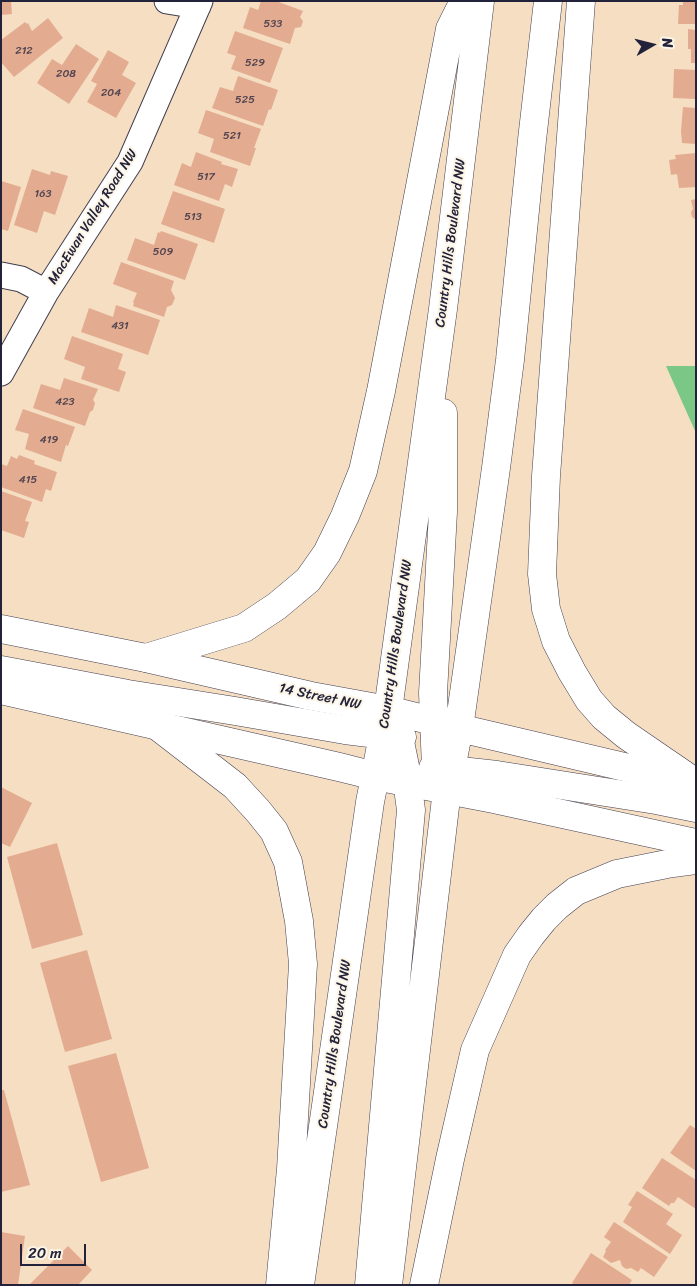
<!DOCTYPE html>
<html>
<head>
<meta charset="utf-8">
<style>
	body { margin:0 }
	#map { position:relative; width:697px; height:1286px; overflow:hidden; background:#f5dec2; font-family:Sriracha,sans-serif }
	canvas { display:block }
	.frame { position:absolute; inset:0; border:2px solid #22223b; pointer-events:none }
	.north { position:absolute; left:627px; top:20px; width:50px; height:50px; -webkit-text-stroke:4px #fcf5e5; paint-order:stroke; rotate:82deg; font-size:14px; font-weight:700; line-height:20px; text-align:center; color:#22223b }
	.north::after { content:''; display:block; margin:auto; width:18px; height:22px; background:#22223b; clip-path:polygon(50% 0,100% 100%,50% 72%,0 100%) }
	.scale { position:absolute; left:20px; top:1244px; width:66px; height:22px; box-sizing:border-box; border:2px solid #22223b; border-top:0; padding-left:6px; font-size:15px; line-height:18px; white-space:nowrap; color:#22223b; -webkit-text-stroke:4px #fcf5e5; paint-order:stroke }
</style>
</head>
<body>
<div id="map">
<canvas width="697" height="1286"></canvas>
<div class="frame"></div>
<div class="north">N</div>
<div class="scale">20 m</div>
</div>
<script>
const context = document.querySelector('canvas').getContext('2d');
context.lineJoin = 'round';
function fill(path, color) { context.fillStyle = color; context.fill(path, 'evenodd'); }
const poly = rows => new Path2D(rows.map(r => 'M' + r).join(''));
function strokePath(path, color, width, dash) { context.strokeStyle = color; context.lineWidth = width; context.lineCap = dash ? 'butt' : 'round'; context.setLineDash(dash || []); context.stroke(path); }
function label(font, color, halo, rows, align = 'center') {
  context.font = font + ' Sriracha,sans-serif'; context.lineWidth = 4; context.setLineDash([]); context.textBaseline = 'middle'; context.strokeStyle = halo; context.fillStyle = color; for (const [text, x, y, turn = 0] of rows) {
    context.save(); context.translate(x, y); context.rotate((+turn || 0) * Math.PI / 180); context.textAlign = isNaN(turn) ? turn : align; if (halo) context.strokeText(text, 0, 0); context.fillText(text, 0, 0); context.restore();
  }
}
fill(poly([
	[666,366,696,366,696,433]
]), '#7bc886');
fill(poly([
	[1,1,11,1,12,14,1,15],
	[261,1,276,1,303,11,300,17,303,21,301,27,295,28,290,44,243,28,250,7,258,10],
	[683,1,696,1,696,24,678,24,679,5,683,5],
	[48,18,63,38,14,77,1,62,1,40,25,22,27,24,28,23,32,31],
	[688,29,696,30,696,63,691,63,691,49,688,49],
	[235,31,283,48,270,83,231,69,236,56,227,53],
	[76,44,99,59,69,104,37,83,52,59,62,65],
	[108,50,129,62,122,75,136,83,116,118,87,102,97,84,91,81],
	[674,69,696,70,696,99,673,98],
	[238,76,278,90,271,110,269,109,263,126,212,108,220,87,233,91],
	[683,107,696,108,696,144,682,143,681,131],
	[206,110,261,129,254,148,256,148,250,166,210,152,214,139,198,133],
	[196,152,222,162,221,164,238,169,232,187,225,184,219,201,174,185,182,163,191,167],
	[696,153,696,187,679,188,677,174,671,175,669,160,676,159,675,155],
	[32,169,50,175,51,171,68,176,55,215,44,211,37,233,14,225],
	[1,181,21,187,8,231,1,229],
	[173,191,225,209,214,243,161,224],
	[696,199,696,220,692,217,691,212,693,209,691,200],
	[161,231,198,244,185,280,127,260,135,238,154,245,158,232,160,233],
	[121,262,174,281,171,290,175,298,172,305,167,307,164,317,133,306,134,303,133,302,137,293,113,284],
	[116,305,160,320,148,355,81,332,89,308,113,317],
	[72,336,123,354,118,369,126,372,119,392,81,379,85,367,64,359],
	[64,378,98,389,93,400,95,403,93,410,90,412,85,426,33,408,41,384,60,390],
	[23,409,75,427,68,446,66,445,61,462,25,449,29,434,15,430],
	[19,455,35,461,34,464,57,472,51,491,46,489,42,502,1,487,1,464,7,466,11,456,17,459],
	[1,491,32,502,25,521,29,522,24,538,1,530],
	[1,787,32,803,10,847,1,843],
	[57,843,83,935,32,949,7,857],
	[87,950,112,1039,65,1052,40,963],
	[116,1053,149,1168,101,1182,68,1066],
	[1,1090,4,1090,30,1185,1,1192],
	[690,1125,696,1129,696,1171,670,1153],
	[662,1158,696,1180,696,1209,678,1197,674,1203,671,1203,669,1206,642,1188],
	[637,1191,673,1214,666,1224,682,1235,670,1254,623,1222,632,1207,628,1205],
	[614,1222,668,1257,654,1277,641,1268,638,1272,631,1268,626,1269,622,1266,620,1260,611,1263,603,1257,606,1251,605,1250,611,1242,604,1237],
	[1,1232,25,1236,18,1285,1,1285],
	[68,1246,92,1270,78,1285,29,1285],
	[591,1253,632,1280,629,1285,575,1285,572,1283]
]), '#e3ac90');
const minor = poly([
	[167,1,198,6],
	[1,275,21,279,46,292],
	[1,373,46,292,130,162,200,1]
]);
const tertiary = poly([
	[459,728,696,784],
	[447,790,494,799,696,843]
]);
const secondary = poly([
	[1,629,146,658,311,696,388,710,457,727],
	[1,690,339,767,375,776,447,790]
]);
const primary = poly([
	[581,1,546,476,542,574,546,609,556,641,572,672,589,700,604,717,626,735,696,783],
	[443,413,443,512,433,693,436,768,444,785],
	[146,658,244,628,277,606,308,580,327,553,345,516,363,471,381,391,450,29,464,1],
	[1,670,128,694,235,711,345,730,402,737],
	[156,725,235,786,258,811,274,831,288,862,299,921,303,964,291,1169,280,1285],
	[433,768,497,775,656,800,696,808],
	[300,1285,370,802,388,710,443,309,480,1],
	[369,1285,411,810,405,766,399,737,396,723,388,710],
	[388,1285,447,790,459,728,496,468,510,360,532,140,548,1],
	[424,1285,450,1159,475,1050,517,955,531,935,544,919,557,906,576,891,617,874,667,864,696,860]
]);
strokePath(minor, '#423e4f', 27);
strokePath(tertiary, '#423e4f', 29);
strokePath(secondary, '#423e4f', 29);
strokePath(primary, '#423e4f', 29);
strokePath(poly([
	[1,957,2,957]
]), '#423e4f', 3, [4, 4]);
strokePath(minor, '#fff', 25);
strokePath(tertiary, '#fff', 28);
strokePath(secondary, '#fff', 28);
strokePath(primary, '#fff', 28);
label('11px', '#524450', null, [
	["533",273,24],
	["212",24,51],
	["529",255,63],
	["208",66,74],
	["204",111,93],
	["525",245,100],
	["521",232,136],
	["517",206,177],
	["163",43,194],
	["513",193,217],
	["509",163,252],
	["431",120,326],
	["423",65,402],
	["419",49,440],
	["415",28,480]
]);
label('14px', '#22223b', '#fcf5e5', [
	["MacEwan Valley Road NW",93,217,-58],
	["Country Hills Boulevard NW",451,243,-83],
	["Country Hills Boulevard NW",396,644,-82],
	["14 Street NW",320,697,12],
	["Country Hills Boulevard NW",335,1044,-82]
]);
</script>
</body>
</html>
